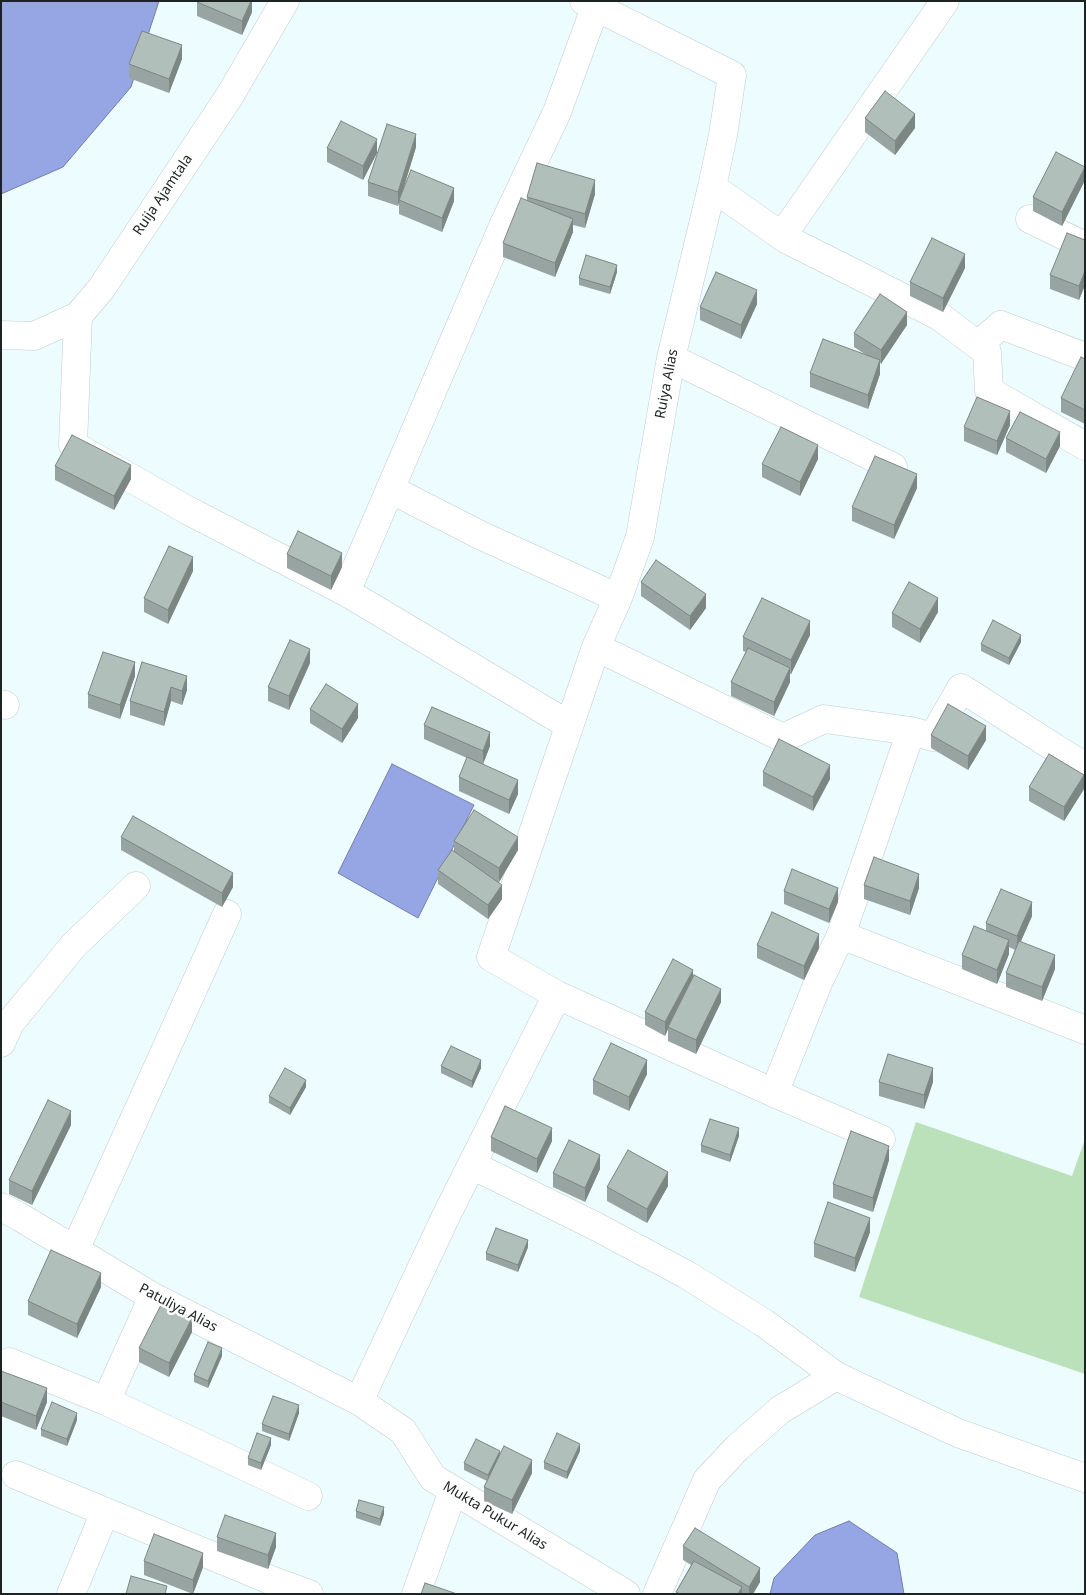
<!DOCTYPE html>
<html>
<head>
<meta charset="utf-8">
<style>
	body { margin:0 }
	#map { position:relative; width:1086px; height:1595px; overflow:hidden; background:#edfcfe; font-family:"Noto Sans",sans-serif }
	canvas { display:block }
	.frame { position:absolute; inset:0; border:2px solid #1d2223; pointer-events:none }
</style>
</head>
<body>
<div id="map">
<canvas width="1086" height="1595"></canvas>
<div class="frame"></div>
</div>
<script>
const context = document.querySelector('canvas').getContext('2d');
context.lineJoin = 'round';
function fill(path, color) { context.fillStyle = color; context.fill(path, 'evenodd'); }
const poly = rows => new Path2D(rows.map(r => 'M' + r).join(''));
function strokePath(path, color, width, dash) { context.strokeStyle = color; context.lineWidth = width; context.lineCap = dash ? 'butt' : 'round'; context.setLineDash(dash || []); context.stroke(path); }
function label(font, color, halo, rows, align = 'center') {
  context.font = font + ' "Noto Sans",sans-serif'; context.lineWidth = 5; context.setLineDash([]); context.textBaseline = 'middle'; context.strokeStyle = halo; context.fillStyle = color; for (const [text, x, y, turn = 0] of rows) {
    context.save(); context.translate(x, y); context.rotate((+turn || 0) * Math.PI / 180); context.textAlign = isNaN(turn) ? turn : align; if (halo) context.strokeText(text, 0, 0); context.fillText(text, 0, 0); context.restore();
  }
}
fill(poly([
	[916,1122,1072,1176,1085,1139,1085,1374,859,1297]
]), '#bbe1bb');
const water = poly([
	[1,1,159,1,131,87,63,167,1,194,1,1],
	[392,764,474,805,418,918,338,873,392,764],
	[849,1521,897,1553,904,1594,770,1594,774,1578,815,1535,849,1521]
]);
fill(water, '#96a5e4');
strokePath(water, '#727eaa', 1);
const minor = poly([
	[584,1,732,75,723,135,712,187,671,358,640,537,618,598,596,647,783,738,824,719,911,731,933,737,961,688,1085,767],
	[712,187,786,239,939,316,987,352,989,391,1085,446],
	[1030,219,1085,246],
	[782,236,945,1],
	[78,316,73,445,187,510,346,592,569,725],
	[1,335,34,336,78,316,101,289,229,97,285,1],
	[978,345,1001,325,1085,357],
	[671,358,893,467],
	[390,489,480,535,618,598],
	[346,592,504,224,557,112,595,8],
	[1,704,5,705],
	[841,935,1085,1030],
	[557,995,774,1093,881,1139],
	[1,1043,10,1023,74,945,136,886],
	[774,1093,818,983,841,935,911,731],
	[472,1165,597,1227,687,1275,764,1323,836,1376,958,1433,1085,1478],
	[1,1207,20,1217,153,1297,359,1401,403,1431,433,1478,626,1594],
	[75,1250,227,914],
	[9,1362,106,1401,308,1496],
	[106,1401,153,1297],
	[359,1401,447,1214,557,995,491,957,596,647],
	[16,1475,273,1581,309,1594],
	[71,1594,105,1512],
	[416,1594,453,1491],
	[657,1594,707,1480,737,1448,780,1410,836,1376]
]);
strokePath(minor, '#bfcdcf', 29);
strokePath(minor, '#fff', 28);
fill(poly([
	[252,1,252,12,242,35,197,16,197,2],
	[182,59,169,93,129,78,129,64],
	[865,118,915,128,895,155,865,132],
	[416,147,401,197,454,201,442,232,399,214,399,201,398,206,368,196,368,182],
	[327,148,377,153,363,180,327,162],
	[1085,180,1062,226,1033,211,1033,197],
	[595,194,585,228,573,225,573,232,555,277,503,257,503,243,527,200,527,197],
	[1085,240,1085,285,1079,300,1050,289,1050,275],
	[965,268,943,312,910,296,910,282],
	[617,272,610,294,579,285,579,278],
	[757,304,741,339,700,320,700,307],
	[907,325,880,364,880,374,868,409,810,387,810,373,866,355,854,347,854,333],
	[1085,359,1085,424,1061,412,1061,398],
	[1010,425,997,455,964,441,964,427],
	[1006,438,1060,446,1046,473,1006,452],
	[818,459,800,496,762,477,762,464],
	[55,466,131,479,114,510,55,480],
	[917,488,894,539,852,521,852,507],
	[287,554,342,567,331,590,287,568],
	[193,571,168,624,144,612,144,598],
	[641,582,706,608,690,630,641,596],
	[938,612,920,643,892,627,892,613],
	[810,635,791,674,790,674,790,682,774,716,731,696,731,682,746,652,743,651,743,637],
	[1021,642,1009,665,981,651,981,644],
	[142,662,187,690,182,705,171,701,164,726,130,715,130,701],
	[310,663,289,710,268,701,268,687],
	[135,676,120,719,88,708,88,694],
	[310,709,358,718,342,743,310,723],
	[424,725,490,746,483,764,518,794,509,814,459,791,459,777,467,758,424,739],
	[931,735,986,740,968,770,931,748],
	[763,772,830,779,813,811,763,786],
	[1029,787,1084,789,1064,821,1029,801],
	[121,837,233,887,222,907,121,850],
	[454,841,518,850,499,882,502,899,488,919,438,884,438,870,454,851],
	[864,885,919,888,910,915,864,899],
	[784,891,838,902,829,923,784,904],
	[1032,916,1021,941,1055,969,1042,1001,1006,987,1006,973,1015,950,1009,947,1009,954,997,984,962,969,962,955,986,931,986,923],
	[757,945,819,948,804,980,757,958],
	[693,976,721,1002,696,1054,668,1041,668,1029,665,1036,645,1025,645,1012],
	[441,1066,481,1068,472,1088,441,1073],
	[647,1074,629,1111,593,1094,593,1080],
	[879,1082,933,1082,924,1109,879,1096],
	[306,1087,290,1115,269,1103,269,1096],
	[71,1125,32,1205,9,1194,9,1180],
	[739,1136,730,1162,701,1152,701,1145],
	[491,1137,552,1141,537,1173,491,1151],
	[889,1160,873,1212,833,1198,833,1184],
	[600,1169,585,1202,553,1187,553,1173],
	[668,1186,647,1223,607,1201,607,1187],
	[870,1232,855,1272,814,1257,814,1243],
	[528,1247,518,1272,486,1260,486,1253],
	[101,1287,77,1338,28,1315,28,1301],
	[192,1332,169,1377,139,1362,139,1348],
	[222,1356,208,1388,194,1382,194,1375],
	[1,1371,47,1402,36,1430,1,1416],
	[299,1413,289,1441,262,1431,262,1424],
	[77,1420,67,1446,41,1436,41,1429],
	[271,1445,261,1470,248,1465,248,1458],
	[580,1451,567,1479,544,1469,544,1462],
	[500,1454,532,1473,512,1514,484,1501,484,1487,487,1481,464,1470,464,1463],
	[356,1511,384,1514,380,1526,356,1518],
	[217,1537,276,1547,268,1569,217,1551],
	[683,1546,760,1582,753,1594,676,1594,676,1592,691,1565,683,1560],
	[144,1561,203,1567,193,1594,144,1575]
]), '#98a4a1');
fill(poly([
	[251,1,252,1,252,12,242,35,242,21],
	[182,45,182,59,169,93,169,79],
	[915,114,915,128,895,155,895,141],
	[416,134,416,147,398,206,398,192],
	[377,139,377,153,363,180,363,166],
	[1085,167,1085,180,1062,226,1062,212],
	[595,180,595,194,585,228,585,214],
	[454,188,454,201,442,232,442,218],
	[573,219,573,232,555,277,555,263],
	[965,254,965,268,943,312,943,298],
	[617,265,617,272,610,294,610,287],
	[1085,271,1085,285,1079,300,1079,286],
	[757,290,757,304,741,339,741,325],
	[907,312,907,325,881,364,881,350],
	[880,360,880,374,868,409,868,395],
	[1010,411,1010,425,997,455,997,441],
	[1060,432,1060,446,1046,473,1046,459],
	[818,445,818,459,800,496,800,482],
	[131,465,131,479,114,510,114,496],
	[917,474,917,488,894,539,894,525],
	[342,553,342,567,331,590,331,576],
	[193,557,193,571,168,624,168,610],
	[706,594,706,608,690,630,690,616],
	[938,598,938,612,920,643,920,629],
	[810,621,810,635,791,674,791,660],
	[1021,635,1021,642,1009,665,1009,658],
	[310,649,310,663,289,710,289,696],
	[135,662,135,676,120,719,120,705],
	[790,668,790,682,774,716,774,702],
	[187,676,187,690,182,705,182,691],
	[171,687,171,701,164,726,164,712],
	[358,704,358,718,342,743,342,729],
	[986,726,986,740,968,770,968,756],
	[490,732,490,746,483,764,483,751],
	[830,765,830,779,813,811,813,797],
	[1084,775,1084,789,1064,821,1064,807],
	[518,780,518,794,509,814,509,800],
	[518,837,518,850,499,882,499,868],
	[233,873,233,887,222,907,222,893],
	[919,874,919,888,910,915,910,901],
	[502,885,502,899,488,919,488,905],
	[838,888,838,902,829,923,829,909],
	[1032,902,1032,916,1017,950,1017,936],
	[819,934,819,948,804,980,804,966],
	[1009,940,1009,954,997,984,997,970],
	[1055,955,1055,969,1042,1001,1042,987],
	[693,970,693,984,668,1027,668,1029,665,1036,665,1022],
	[721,989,721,1002,696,1054,696,1040],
	[481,1060,481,1068,472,1088,472,1081],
	[647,1060,647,1074,629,1111,629,1097],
	[933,1068,933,1082,924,1109,924,1095],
	[306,1080,306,1087,290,1115,290,1108],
	[71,1111,71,1125,32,1205,32,1191],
	[552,1128,552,1141,537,1173,537,1159],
	[739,1128,739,1136,730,1162,730,1155],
	[889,1146,889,1160,873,1212,873,1198],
	[600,1155,600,1169,585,1202,585,1188],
	[668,1172,668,1186,647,1223,647,1209],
	[870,1218,870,1232,855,1272,855,1258],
	[528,1240,528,1247,518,1272,518,1265],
	[101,1273,101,1287,77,1338,77,1324],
	[192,1318,192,1332,169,1377,169,1363],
	[222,1348,222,1356,208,1388,208,1381],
	[47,1388,47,1402,36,1430,36,1416],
	[299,1405,299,1413,289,1441,289,1434],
	[77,1413,77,1420,67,1446,67,1439],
	[271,1438,271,1445,261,1470,261,1463],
	[580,1444,580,1451,567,1479,567,1472],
	[500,1451,500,1458,488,1482,488,1475],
	[532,1460,532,1473,512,1514,512,1500],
	[384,1507,384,1514,380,1526,380,1519],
	[276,1533,276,1547,268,1569,268,1555],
	[203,1553,203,1567,193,1594,193,1580],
	[760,1568,760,1582,753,1594,749,1594,749,1587],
	[742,1587,742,1594,738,1594]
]), '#7c8683');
const building = poly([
	[197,1,251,1,242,21,197,2,197,1],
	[142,31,182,45,169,79,129,64,142,31],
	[885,91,915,114,895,141,865,118,885,91],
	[341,121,377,139,363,166,327,148,341,121],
	[387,124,416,134,398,192,368,182,387,124],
	[1056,152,1085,167,1062,212,1033,197,1056,152],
	[537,163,595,180,585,214,527,197,537,163],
	[411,170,454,188,442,218,399,200,411,170],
	[521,198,573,219,555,263,503,243,521,198],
	[1067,233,1085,240,1085,271,1079,286,1050,275,1067,233],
	[932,238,965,254,943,298,910,282,932,238],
	[586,255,617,265,610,287,579,278,586,255],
	[716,272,757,290,741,325,700,307,716,272],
	[880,294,907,312,881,350,854,333,880,294],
	[823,339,880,360,868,395,810,373,823,339],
	[1081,357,1085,359,1085,410,1061,398,1081,357],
	[977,397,1010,411,997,441,964,427,977,397],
	[1020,412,1060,432,1046,459,1006,438,1020,412],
	[781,427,818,445,800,482,762,464,781,427],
	[72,435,131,465,114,496,55,466,72,435],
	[875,456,917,474,894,525,852,507,875,456],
	[298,531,342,553,331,576,287,554,298,531],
	[169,546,193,557,168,610,144,598,169,546],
	[656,560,706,594,690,616,641,582,656,560],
	[909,582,938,598,920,629,892,613,909,582],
	[762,598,810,621,791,660,743,637,762,598],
	[993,620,1021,635,1009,658,981,644,993,620],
	[290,640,310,649,289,696,268,687,290,640],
	[748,648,790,668,774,702,731,682,748,648],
	[103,652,135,662,120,705,88,694,103,652],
	[142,662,187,676,182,691,171,687,164,712,130,701,142,662],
	[326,684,358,704,342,729,310,709,326,684],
	[948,704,986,726,968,756,931,735,948,704],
	[432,707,490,732,483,751,424,725,432,707],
	[779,739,830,765,813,797,763,772,779,739],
	[1049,754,1084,775,1064,807,1029,787,1049,754],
	[467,757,518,780,509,800,459,777,467,757],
	[474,810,518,837,499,868,454,841,474,810],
	[133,816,233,873,222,893,121,837,133,816],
	[452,850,502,885,488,905,438,870,452,850],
	[874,857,919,874,910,901,864,885,874,857],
	[792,869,838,888,829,909,784,891,792,869],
	[1001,889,1032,902,1017,936,986,923,1001,889],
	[772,912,819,934,804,966,757,945,772,912],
	[974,926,1009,940,997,970,962,955,974,926],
	[1019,941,1055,955,1042,987,1006,973,1019,941],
	[673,959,693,970,665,1022,645,1012,673,959],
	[694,975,721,989,696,1040,668,1027,694,975],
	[611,1043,647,1060,629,1097,593,1080,611,1043],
	[451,1046,481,1060,472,1081,441,1066,451,1046],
	[888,1054,933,1068,924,1095,879,1082,888,1054],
	[285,1068,306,1080,290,1108,269,1096,285,1068],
	[48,1100,71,1111,32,1191,9,1180,48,1100],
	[505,1106,552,1128,537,1159,491,1137,505,1106],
	[710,1119,739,1128,730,1155,701,1145,710,1119],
	[851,1131,889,1146,873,1198,833,1184,851,1131],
	[569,1140,600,1155,585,1188,553,1173,569,1140],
	[628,1150,668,1172,647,1209,607,1187,628,1150],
	[828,1202,870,1218,855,1258,814,1243,828,1202],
	[496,1228,528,1240,518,1265,486,1253,496,1228],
	[51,1250,101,1273,77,1324,28,1301,51,1250],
	[162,1303,192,1318,169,1363,139,1348,162,1303],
	[208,1342,222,1348,208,1381,194,1375,208,1342],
	[1,1371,47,1388,36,1416,1,1402,1,1371],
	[273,1396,299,1405,289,1434,262,1424,273,1396],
	[52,1402,77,1413,67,1439,41,1429,52,1402],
	[257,1433,271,1438,261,1463,248,1458,257,1433],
	[557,1433,580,1444,567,1472,544,1462,557,1433],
	[476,1439,500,1451,488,1475,464,1463,476,1439],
	[504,1446,532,1460,512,1500,484,1487,504,1446],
	[359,1500,384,1507,380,1519,356,1511,359,1500],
	[225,1515,276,1533,268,1555,217,1537,225,1515],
	[695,1528,760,1568,749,1587,683,1546,695,1528],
	[154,1534,203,1553,193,1580,144,1561,154,1534],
	[694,1561,742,1587,738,1594,680,1594,676,1592,694,1561],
	[131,1576,167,1586,165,1594,126,1594,131,1576],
	[425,1583,457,1594,421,1594,425,1583]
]);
fill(building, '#b1bfbb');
strokePath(building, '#7c8683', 1);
label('14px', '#1d2223', '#fff', [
	["Ruija Ajamtala",163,195,-56],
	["Ruiya Alias",667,384,-79],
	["Patuliya Alias",178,1308,28],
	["Mukta Pukur Alias",495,1516,31]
]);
</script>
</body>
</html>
